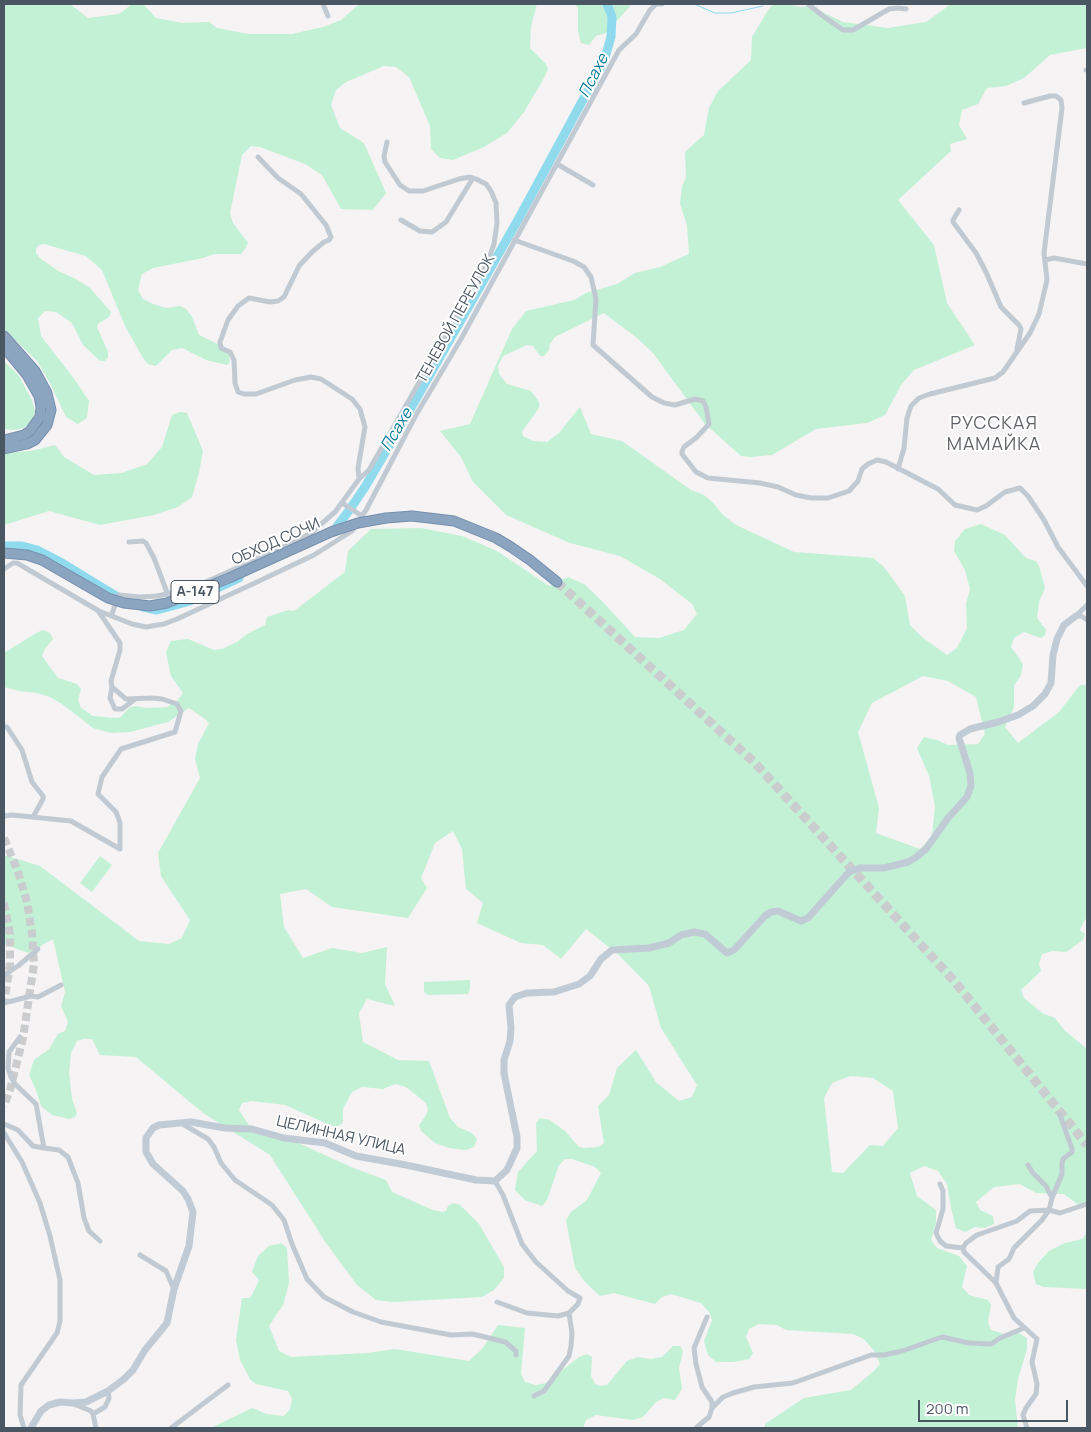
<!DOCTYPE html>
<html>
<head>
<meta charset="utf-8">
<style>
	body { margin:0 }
	#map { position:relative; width:1091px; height:1432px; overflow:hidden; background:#f5f3f3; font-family:Manrope,sans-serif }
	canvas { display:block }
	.frame { position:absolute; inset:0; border:5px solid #4a5661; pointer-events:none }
	.scale { position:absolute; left:918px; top:1400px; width:150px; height:22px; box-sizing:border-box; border:2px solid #4a5661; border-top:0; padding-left:6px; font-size:15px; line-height:18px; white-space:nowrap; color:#4a5661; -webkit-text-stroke:4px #fff; paint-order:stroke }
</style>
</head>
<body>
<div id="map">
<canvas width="1091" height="1432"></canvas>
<div class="frame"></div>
<div class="scale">200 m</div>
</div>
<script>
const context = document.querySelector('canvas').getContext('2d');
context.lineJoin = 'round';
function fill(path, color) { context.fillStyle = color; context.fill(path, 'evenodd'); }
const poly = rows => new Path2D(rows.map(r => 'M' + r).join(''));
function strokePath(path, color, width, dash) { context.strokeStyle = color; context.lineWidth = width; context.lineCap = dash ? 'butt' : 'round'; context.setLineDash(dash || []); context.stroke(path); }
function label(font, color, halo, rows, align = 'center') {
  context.font = font + ' Manrope,sans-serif'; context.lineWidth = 4; context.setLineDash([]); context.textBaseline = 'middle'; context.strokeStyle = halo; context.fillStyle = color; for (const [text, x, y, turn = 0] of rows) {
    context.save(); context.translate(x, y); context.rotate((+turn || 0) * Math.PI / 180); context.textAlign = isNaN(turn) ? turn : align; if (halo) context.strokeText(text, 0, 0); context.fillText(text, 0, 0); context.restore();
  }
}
fill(poly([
	[4,4,70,4,88,18,119,14,132,4,143,4,156,18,182,23,209,22,217,28,248,34,292,34,323,27,341,20,357,6,363,4,537,4,531,26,530,48,546,64,548,69,544,78,524,112,507,133,484,147,453,160,440,158,431,149,430,126,409,77,396,67,384,66,346,82,336,90,331,105,340,128,364,143,386,193,373,210,341,209,322,175,305,164,260,147,251,146,242,155,230,213,233,223,248,243,245,249,241,254,214,254,203,258,153,268,142,274,138,290,143,299,153,304,166,308,180,306,186,309,192,317,199,335,224,347,229,355,230,362,227,365,206,360,182,348,172,350,156,366,148,364,143,358,125,326,102,270,86,256,44,244,39,245,36,248,36,253,40,258,58,271,76,279,90,288,111,312,109,317,98,324,97,327,108,352,108,357,105,361,100,361,83,345,72,323,56,312,45,311,38,318,41,336,75,380,89,401,87,418,78,424,66,417,50,383,37,361,4,329],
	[574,4,632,4,606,33,596,36,589,45,581,43,578,31,578,8],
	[776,4,789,4,800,7,810,6,843,22,888,28,926,22,951,4,1087,4,1087,48,1050,55,1024,78,1006,86,987,88,978,104,962,110,959,125,967,139,950,144,951,151,898,200,934,245,947,303,975,345,914,370,901,385,885,415,867,423,816,429,772,455,750,457,741,456,705,424,653,353,637,338,604,313,555,337,550,344,549,350,544,356,540,356,533,346,527,345,503,356,498,366,499,374,507,384,531,391,539,402,539,407,535,414,522,431,523,436,533,441,547,442,559,433,580,407,591,434,622,441,691,490,704,495,714,504,722,514,736,525,794,552,873,558,884,567,905,596,910,625,922,637,947,655,957,648,967,628,966,604,970,589,965,570,954,551,955,541,965,529,981,524,1005,535,1026,558,1036,561,1039,566,1045,588,1039,602,1037,618,1046,630,1045,635,1041,638,1024,632,1014,638,1011,647,1023,664,1021,675,1014,686,1014,707,1005,727,1018,743,1059,712,1080,685,1087,685,1087,917,1083,923,1080,930,1085,934,1083,940,1066,952,1052,951,1042,954,1039,964,1041,971,1021,990,1024,998,1042,1013,1055,1018,1064,1030,1086,1048,1087,1045,1087,1207,1080,1206,1064,1194,1036,1193,1020,1184,994,1187,976,1202,980,1210,993,1216,994,1224,984,1228,975,1227,965,1232,956,1228,951,1208,947,1184,938,1171,924,1166,910,1173,917,1196,936,1210,936,1222,931,1240,937,1248,959,1256,967,1266,962,1287,969,1295,988,1300,991,1305,988,1322,991,1330,1004,1334,1016,1331,1027,1338,1027,1349,1018,1379,1015,1400,1018,1428,765,1428,765,1424,804,1398,851,1390,874,1371,880,1364,874,1351,864,1339,853,1334,786,1330,777,1325,759,1324,749,1329,746,1337,753,1353,749,1359,733,1362,716,1362,708,1355,704,1341,712,1320,709,1312,701,1303,671,1294,662,1297,655,1304,614,1293,600,1296,585,1282,575,1268,566,1220,571,1212,587,1200,601,1173,595,1167,572,1159,565,1159,559,1165,547,1200,542,1206,525,1200,515,1190,518,1172,537,1151,536,1123,540,1118,550,1120,565,1131,579,1147,583,1148,598,1147,604,1143,598,1106,609,1095,617,1068,636,1050,656,1082,679,1101,692,1097,697,1085,661,1028,649,986,619,955,586,929,561,959,543,945,521,943,477,923,483,903,466,889,462,849,453,831,435,843,421,878,427,888,408,918,332,907,306,889,280,894,284,927,303,958,332,948,362,953,387,947,385,984,395,1006,367,999,359,1013,363,1042,398,1060,429,1061,450,1118,458,1127,472,1133,477,1139,474,1147,466,1150,449,1148,435,1143,421,1131,419,1125,425,1117,428,1110,426,1103,406,1087,395,1084,383,1089,362,1087,352,1092,343,1109,343,1123,338,1126,332,1126,285,1105,252,1101,242,1103,239,1110,252,1130,296,1142,351,1167,386,1180,392,1192,433,1210,442,1212,446,1211,448,1206,453,1203,460,1205,479,1224,504,1267,504,1278,494,1290,482,1297,393,1302,376,1300,357,1285,326,1243,270,1155,203,1113,136,1057,100,1055,92,1039,83,1039,77,1041,71,1053,69,1073,72,1099,77,1113,75,1117,69,1119,52,1115,41,1106,36,1090,29,1075,34,1060,49,1049,58,1034,65,1031,68,1022,61,1006,65,992,53,939,28,953,4,944,4,855,40,866,139,941,169,944,182,938,190,920,161,876,158,853,200,778,195,759,198,744,209,723,205,719,189,708,168,722,130,732,111,733,93,728,62,704,50,697,37,693,19,691,4,687,4,653,38,632,44,630,50,633,53,639,45,649,42,656,58,678,77,684,81,689,78,700,81,708,93,716,116,718,121,717,130,707,136,706,146,708,167,707,178,700,183,693,171,676,166,652,171,641,188,639,214,650,222,649,237,642,247,634,265,625,267,617,288,610,294,611,345,572,348,551,371,529,421,528,462,536,497,551,549,586,568,577,584,584,602,601,635,637,659,638,684,630,697,614,692,604,660,579,620,556,570,543,506,515,473,482,461,457,440,431,470,424,512,329,526,311,574,300,586,293,617,284,635,273,660,267,689,254,687,225,680,204,682,187,686,177,685,152,704,135,709,108,718,91,751,60,752,37,770,7],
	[923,676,948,681,976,697,985,734,978,744,948,745,937,740,924,737,917,748,929,776,935,806,932,836,920,849,876,833,879,808,858,732,872,703],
	[850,1076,873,1078,893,1091,898,1128,883,1146,870,1145,843,1173,832,1172,824,1098,832,1083],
	[4,361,19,376,32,400,35,412,32,421,24,428,13,430,4,429],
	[180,412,187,413,203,451,199,473,192,497,178,507,154,515,100,525,49,511,4,525,4,453,31,451,55,445,64,457,94,475,122,473,147,464,162,447,172,415],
	[100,856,112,865,92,892,80,883],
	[470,980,470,989,468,994,428,995,424,992,424,982],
	[1087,1233,1087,1289,1044,1287,1036,1284,1033,1272,1038,1263,1049,1251,1065,1243,1082,1239],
	[281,1243,287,1248,289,1283,283,1305,269,1326,279,1351,291,1357,367,1353,395,1349,469,1361,482,1349,498,1325,525,1328,521,1374,525,1382,536,1385,546,1383,579,1357,587,1354,592,1357,591,1376,595,1384,600,1386,607,1385,627,1361,638,1357,651,1359,662,1357,673,1346,680,1346,683,1351,679,1368,682,1389,675,1400,664,1398,656,1402,643,1417,633,1420,596,1415,586,1420,583,1428,211,1428,252,1408,267,1414,284,1416,290,1409,292,1399,288,1391,256,1384,250,1379,240,1360,236,1340,242,1298,249,1298,252,1295,259,1280,252,1272,258,1256,269,1246]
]), '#c3f1d5');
strokePath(poly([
	[694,4,715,13,731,13,763,6]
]), '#90daee', 1);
strokePath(poly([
	[330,532,335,529,348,512,365,487,399,429,519,218,604,61,611,37,612,17,607,4],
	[4,546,22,546,37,550,62,563,126,602],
	[143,607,157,610,190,601,239,578]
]), '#90daee', 9);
strokePath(poly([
	[4,838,17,869,27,902,32,933,34,964,23,1038,10,1090,4,1106],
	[4,903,10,934,10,964,4,1004]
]), '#caccce', 8, [8, 4]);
strokePath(poly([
	[557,582,755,763,955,982,1087,1145]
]), '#caccce', 9, [9, 4.5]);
const highway = poly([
	[4,336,35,371,47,393,51,410,47,425,35,440,27,444,4,449],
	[4,347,27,375,39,396,41,407,40,417,30,431,24,435,4,440],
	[386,518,412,516,454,521,496,538,511,547,530,560,557,582]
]);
strokePath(highway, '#7690ad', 11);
strokePath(poly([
	[323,4,328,16],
	[808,4,823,16,843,30,853,30,889,9,898,8,906,9],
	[1086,70,1087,70],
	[557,164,593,185],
	[959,210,953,220,953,222,976,253,986,272,1001,307,1019,325,1021,329,1017,349],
	[401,220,420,231,432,232,446,222,473,178],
	[514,240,573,261,584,267,591,277,596,299,593,345,652,397,664,403,675,405,695,399,703,401,706,407,709,424,697,437,684,447,682,451,682,454,696,472,708,478,760,483,778,487,796,495,811,498,828,498,849,491,858,481,862,469,868,464,877,460,886,462,938,489,955,505,977,510,986,506,1005,492,1020,488,1028,496,1044,520,1058,547,1087,586],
	[1045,260,1054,258,1087,264],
	[898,469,904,448,907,418,911,406,919,398,930,394,995,378,1003,372,1030,333,1039,314,1047,280,1044,253,1062,108,1061,100,1056,96,1050,96,1024,103],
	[359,479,369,470,487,264,494,244,497,223,496,203,491,191,486,184,476,179,470,177,459,179,423,191,409,191,400,185,385,162,384,156,387,142],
	[342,503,362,516],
	[129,542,143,541,146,543,154,558,168,595],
	[4,569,13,563,17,563,99,611,132,624,146,627,164,624,177,619,257,582,314,555,352,531,366,510,416,415,461,339,619,50,636,34,650,10,656,4,662,4],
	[111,616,119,595,140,597,157,596,190,589,299,540,311,533,335,512,359,479,358,468,365,427,360,409,352,399,321,379,311,377,295,380,256,394,244,394,238,392,235,383,234,360,230,352,221,348,220,342,228,320,238,306,249,298,270,302,278,301,284,297,299,266,312,252,324,242,329,240,331,237,326,225,301,194,278,178,258,157],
	[1076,616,1087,605],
	[1076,616,1081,616,1087,620],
	[112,687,110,698,115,709,122,709,134,700],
	[4,727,7,727,22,750,32,782,43,796,43,799,33,817],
	[4,816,12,815,71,821,120,849,120,823,118,817,116,812,98,794,102,777,121,749,175,732,181,711,177,704,162,699,152,698,126,699,112,687,111,681,120,650,120,643,99,612],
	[4,975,18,966,38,949],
	[4,1003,31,996,38,997,61,985],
	[20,1037,9,1052,8,1068,11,1077,15,1084,36,1104,44,1148,59,1150,68,1157,78,1183,84,1218,89,1231,100,1241],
	[181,1123,208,1139,214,1147,221,1163,235,1180,272,1205,284,1220,292,1244,307,1279,324,1297,353,1312,381,1322,451,1335,473,1334,505,1342,516,1351,516,1355],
	[4,1124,18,1130,33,1146,44,1148],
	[4,1133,22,1162,40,1203,50,1236,60,1280,60,1321,57,1333,21,1385,20,1415,24,1428],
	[495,1181,503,1195,522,1244,536,1262,568,1291,580,1298,578,1304,569,1313,558,1316,527,1313,497,1302],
	[940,1184,943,1191,943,1209,936,1233,940,1241,946,1246,963,1248],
	[1052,1198,1062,1174,1062,1164,1063,1159,1072,1152,1072,1149,1060,1115],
	[963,1248,964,1252,996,1283,1014,1318,1037,1339,1032,1362,1037,1384,1036,1394,1026,1408,1023,1415,1027,1428],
	[963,1248,966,1243,977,1235,1017,1221,1030,1211,1049,1210,1052,1198,1046,1186,1033,1173,1028,1165],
	[140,1255,166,1271,174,1289],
	[996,1283,998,1267,1009,1259,1014,1248,1042,1220,1049,1210,1060,1213,1087,1204],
	[534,1396,544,1391,569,1356,571,1346,572,1333,569,1313],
	[74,1404,91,1411,93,1414],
	[712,1408,723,1397,733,1393,754,1387,793,1383,871,1355,884,1355,902,1351,942,1337,969,1343,991,1344,1000,1338,1024,1328],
	[96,1428,93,1414,105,1407,109,1398,108,1391],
	[171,1428,228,1385],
	[696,1428,709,1417,712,1408,712,1402,702,1387,696,1364,694,1348,707,1317]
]), '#c1cad2', 5);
strokePath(poly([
	[31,1428,41,1411,49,1405,60,1402,73,1403,86,1402,108,1391,124,1379,133,1370,145,1350,167,1323,174,1289,189,1246,193,1212,188,1199,183,1191,153,1164,146,1152,146,1138,153,1128,159,1125,191,1122,225,1128,252,1129,284,1138,325,1143,356,1156,406,1165,476,1180,495,1181,507,1170,517,1148,517,1137,504,1073,504,1060,510,1041,511,1028,509,1005,515,997,527,993,554,992,579,984,590,976,601,959,612,950,649,948,669,943,681,935,694,932,705,934,727,953,734,950,765,916,771,912,778,911,801,921,808,918,849,872,860,868,884,868,908,862,915,858,926,849,948,818,967,797,971,786,970,773,959,738,960,735,970,729,998,722,1018,715,1033,706,1045,694,1051,683,1053,655,1057,639,1064,625,1076,616]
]), '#c1cbd6', 7);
strokePath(highway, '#8ba5c1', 9);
const highwayBridge = poly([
	[4,553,27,555,42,560,108,598,124,603,150,606,167,603,229,578,331,532,358,523,386,518]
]);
strokePath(highwayBridge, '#7690ad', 11, []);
strokePath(highwayBridge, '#8ba5c1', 9);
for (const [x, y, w] of [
	[195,592,48]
]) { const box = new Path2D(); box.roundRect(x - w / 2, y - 11.5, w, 23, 4); context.fillStyle = '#fff'; context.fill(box); strokePath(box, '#4a5661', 1); }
label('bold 14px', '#4a5661', null, [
	["А-147",195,592]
]);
label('15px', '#4a5661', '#fff', [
	["ТЕНЕВОЙ ПЕРЕУЛОК",456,319,-61],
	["ОБХОД СОЧИ",276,542,-24],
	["ЦЕЛИННАЯ УЛИЦА",341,1136,13]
]);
label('italic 16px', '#0c7c9b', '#fff', [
	["Псахе",594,76,-63],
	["Псахе",397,430,-59]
]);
context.letterSpacing = '1px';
label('18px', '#5f6368', '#fff', [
	["РУССКАЯ",994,424],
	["МАМАЙКА",994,445]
]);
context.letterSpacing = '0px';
</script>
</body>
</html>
